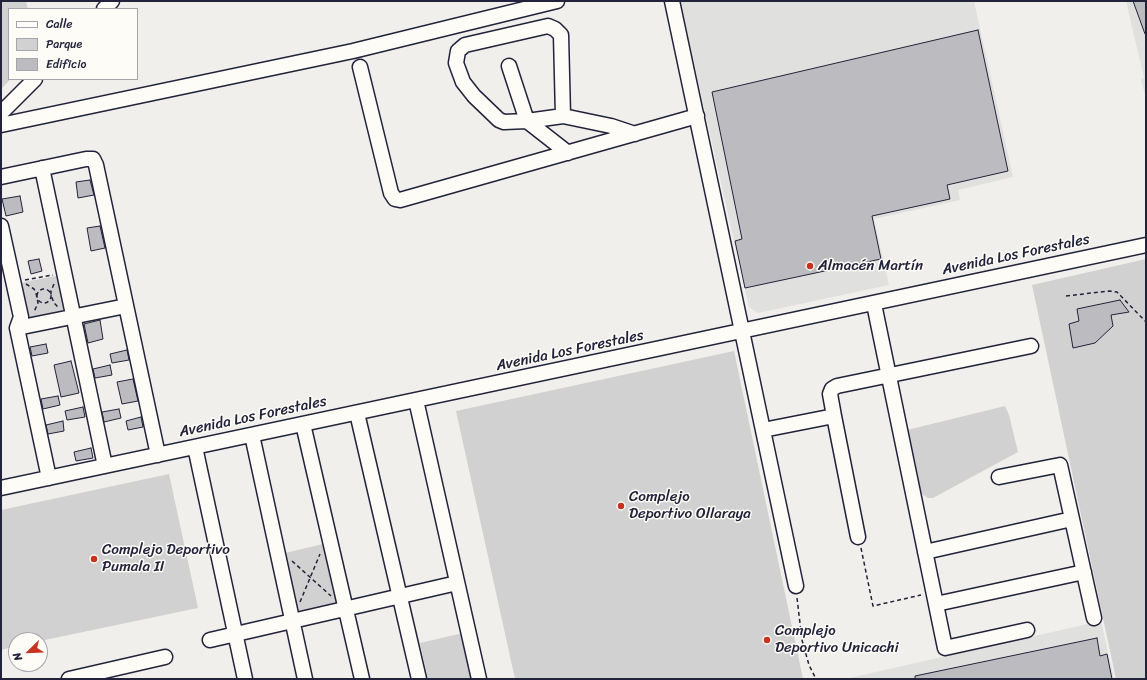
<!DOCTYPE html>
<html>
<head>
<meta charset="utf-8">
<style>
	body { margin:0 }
	#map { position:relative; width:1147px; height:680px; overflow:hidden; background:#f0efec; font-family:Sriracha,sans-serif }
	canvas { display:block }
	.frame { position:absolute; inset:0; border:2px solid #22223b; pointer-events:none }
	.legend { position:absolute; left:8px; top:8px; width:130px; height:72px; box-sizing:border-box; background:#fdfcf7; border:1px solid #a5a5ac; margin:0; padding:5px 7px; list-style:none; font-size:12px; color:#22223b }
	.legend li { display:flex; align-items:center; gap:8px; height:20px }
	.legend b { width:20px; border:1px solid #a5a5ac }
	.north { position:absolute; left:8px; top:632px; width:40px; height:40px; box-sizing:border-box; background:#fdfcf7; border:1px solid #a5a5ac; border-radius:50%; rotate:247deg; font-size:11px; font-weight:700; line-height:16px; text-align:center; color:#22223b }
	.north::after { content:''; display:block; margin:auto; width:14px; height:18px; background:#c8321e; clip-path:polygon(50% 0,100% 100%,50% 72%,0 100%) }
</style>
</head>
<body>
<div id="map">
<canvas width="1147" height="680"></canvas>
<div class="frame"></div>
<ul class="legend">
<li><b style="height:5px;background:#fdfcf7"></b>Calle</li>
<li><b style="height:11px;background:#d2d1d1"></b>Parque</li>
<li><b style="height:11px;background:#bcbcc0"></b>Edificio</li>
</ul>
<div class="north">N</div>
</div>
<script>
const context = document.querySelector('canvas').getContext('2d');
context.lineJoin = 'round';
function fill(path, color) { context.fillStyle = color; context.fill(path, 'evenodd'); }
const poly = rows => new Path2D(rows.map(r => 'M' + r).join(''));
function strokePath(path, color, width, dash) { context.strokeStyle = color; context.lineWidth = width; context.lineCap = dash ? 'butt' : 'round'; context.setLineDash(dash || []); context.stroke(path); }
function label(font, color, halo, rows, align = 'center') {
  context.font = font + ' Sriracha,sans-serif'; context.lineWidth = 3; context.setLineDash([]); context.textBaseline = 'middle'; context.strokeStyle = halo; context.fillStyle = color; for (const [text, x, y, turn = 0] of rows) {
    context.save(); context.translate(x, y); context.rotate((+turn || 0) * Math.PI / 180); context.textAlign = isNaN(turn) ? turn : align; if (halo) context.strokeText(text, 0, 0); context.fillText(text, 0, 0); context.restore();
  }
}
fill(poly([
	[680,1,974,1,1013,177,958,190,960,200,874,219,889,285,758,313,749,307],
	[1126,1,1146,1,1146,99,1141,79,1144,78],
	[1101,621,1114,679,845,679]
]), '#e0e0df');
fill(poly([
	[1,1,26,1,28,9,9,9,9,79,11,79,1,89],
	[1146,259,1146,679,1116,679,1032,285],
	[61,275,68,309,26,318,19,283],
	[734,351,803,679,515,679,456,411],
	[1005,406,1009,415,1018,452,933,498,928,498,919,492,907,430],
	[169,474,198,608,40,641,40,640,16,640,16,646,1,650,1,510],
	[327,543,341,606,295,617,281,554],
	[463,633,473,679,428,679,420,643]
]), '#d2d1d1');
const building = poly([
	[1133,1,1146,1,1146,34,1145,34,1133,1],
	[978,30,1008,171,947,185,950,199,872,216,881,259,745,288,735,241,742,239,712,92,978,30],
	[90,180,94,195,78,198,76,182,90,180],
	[20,196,23,212,6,216,2,199,20,196],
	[100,226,105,248,91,251,87,228,100,226],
	[39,259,42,271,31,274,28,261,39,259],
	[1120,300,1129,312,1111,315,1113,326,1095,343,1073,348,1069,324,1079,321,1077,309,1120,300],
	[100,320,103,339,88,343,84,324,100,320],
	[46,344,48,353,32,356,30,347,46,344],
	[127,350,129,360,112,363,110,354,127,350],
	[71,361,79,393,61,397,54,365,71,361],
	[110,365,112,375,95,378,93,369,110,365],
	[133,379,138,401,122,404,117,382,133,379],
	[58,396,60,405,43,409,41,399,58,396],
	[83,407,85,417,67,420,65,411,83,407],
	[119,409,121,418,104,422,102,412,119,409],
	[141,417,143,427,128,430,126,421,141,417],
	[63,421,64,431,48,434,46,425,63,421],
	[91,448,93,458,76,461,74,452,91,448],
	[1097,638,1100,656,1107,654,1112,679,915,679,915,676,1097,638]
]);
fill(building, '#bcbcc0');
strokePath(building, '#22223b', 1);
const minor = poly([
	[672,1,796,586],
	[104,9,112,1],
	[509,66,527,121,568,153],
	[360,67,391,193,395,199,400,200,697,116],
	[1,113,35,79],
	[563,116,561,35,555,29,548,26,465,45,458,51,456,63,463,82,474,96,499,120,504,122,527,121,563,116,611,126,635,134],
	[1,125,353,51,557,1],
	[42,168,105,466],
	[1,177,86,159,93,159,96,165,158,455],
	[1,226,21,317,17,328,49,478],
	[874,304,945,648,1027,630],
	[17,328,126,306],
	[416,400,479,679],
	[357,413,419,679],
	[303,424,362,679],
	[763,430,834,416],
	[252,435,305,679],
	[195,447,245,679],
	[999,477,1060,465,1094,618],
	[1,488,1146,245],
	[858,537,834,416,830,394,832,389,837,386,1031,346],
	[925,552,1072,519],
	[936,604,1084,572],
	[210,640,457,583],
	[69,679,165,657]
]);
strokePath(minor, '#22223b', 17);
strokePath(poly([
	[25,280,53,275],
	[26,284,34,289,36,293,38,303,34,312],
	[54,284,51,291,51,295,54,303,58,307],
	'37 296a7 7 0 1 1 14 0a7 7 0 1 1-14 0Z',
	[1066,296,1109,291,1117,292,1146,322],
	[861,548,873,606,921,595],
	[292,561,331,596],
	[797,598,802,640,809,665,816,679],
	[300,602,320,554]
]), '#22223b', 1.5, [4, 3]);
strokePath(minor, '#fdfcf7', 14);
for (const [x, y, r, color] of [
	[810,266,4,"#c8321e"],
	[621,506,4,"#c8321e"],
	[94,559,4,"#c8321e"],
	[767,640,4,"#c8321e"]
]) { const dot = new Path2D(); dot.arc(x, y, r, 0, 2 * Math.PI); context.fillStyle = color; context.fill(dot); strokePath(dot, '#fdfcf7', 1.5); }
label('15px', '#22223b', '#fdfcf7', [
	["Avenida Los Forestales",1016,255,-12],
	["Avenida Los Forestales",570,351,-12],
	["Avenida Los Forestales",253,417,-12]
]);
label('15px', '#22223b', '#fdfcf7', [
	["Almacén Martín",818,266],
	["Complejo",629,497],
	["Deportivo Ollaraya",629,514],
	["Complejo Deportivo",102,550],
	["Pumala II",102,567],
	["Complejo",775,631],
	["Deportivo Unicachi",775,648]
], 'left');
</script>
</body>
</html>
